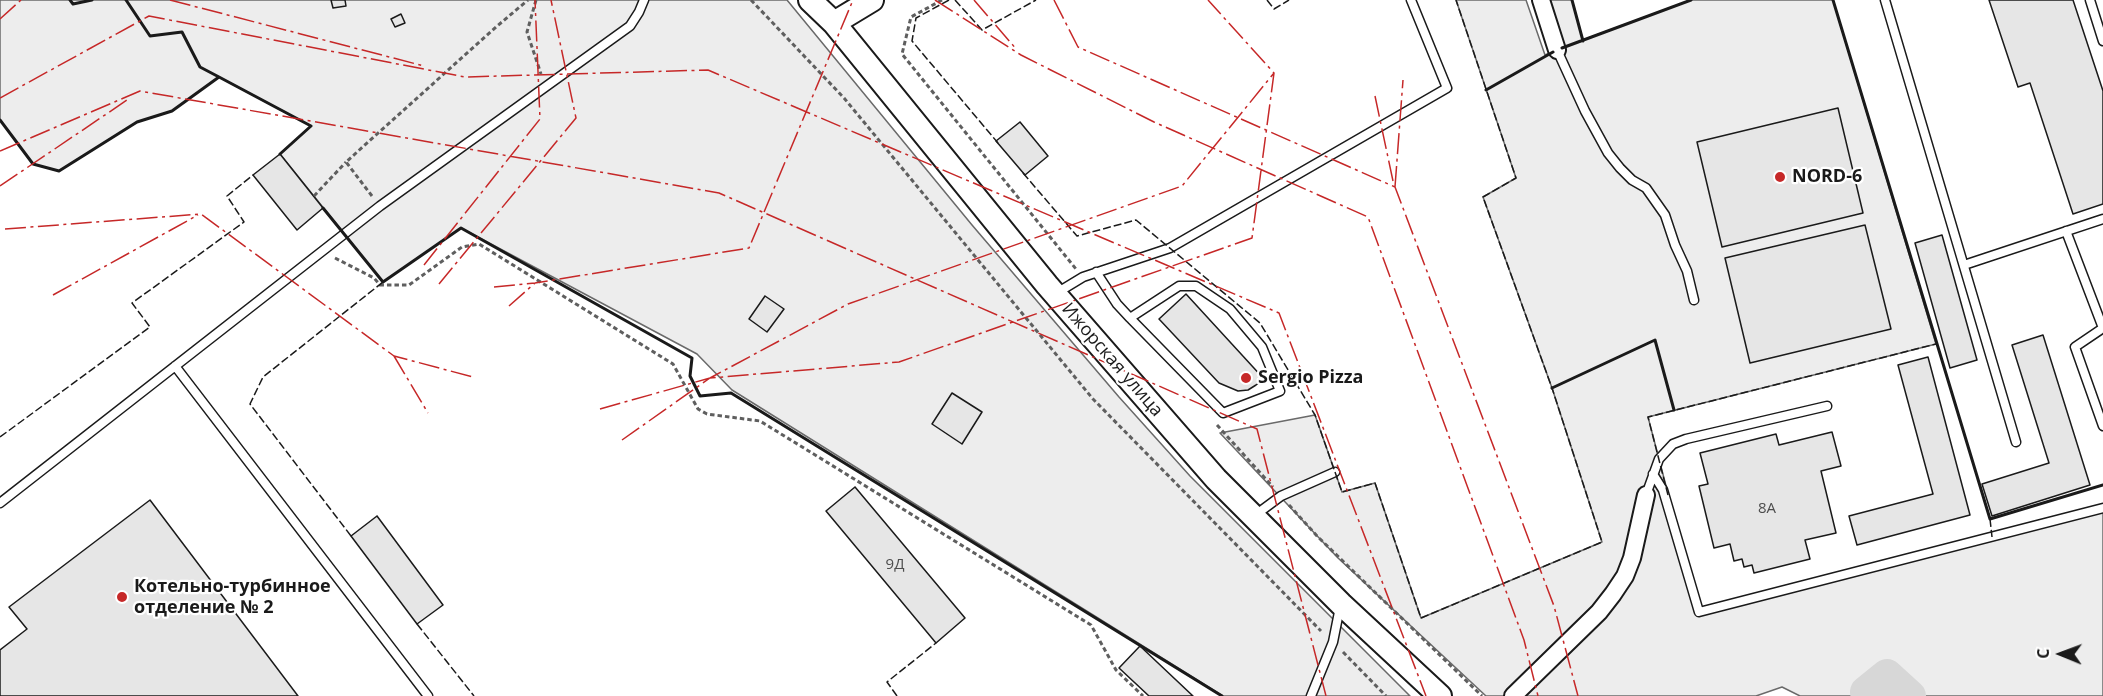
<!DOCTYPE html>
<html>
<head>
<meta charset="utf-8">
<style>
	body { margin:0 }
	#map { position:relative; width:2103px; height:696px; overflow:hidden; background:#fff; font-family:"Open Sans",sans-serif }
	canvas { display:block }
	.north { position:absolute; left:2031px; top:624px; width:60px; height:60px; -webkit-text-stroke:4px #fff; paint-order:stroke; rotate:271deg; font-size:16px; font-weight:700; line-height:24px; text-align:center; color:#1a1a1a }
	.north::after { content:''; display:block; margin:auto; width:21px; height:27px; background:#1a1a1a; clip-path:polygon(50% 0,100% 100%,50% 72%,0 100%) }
</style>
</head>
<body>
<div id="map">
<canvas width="2103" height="696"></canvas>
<div class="north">С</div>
</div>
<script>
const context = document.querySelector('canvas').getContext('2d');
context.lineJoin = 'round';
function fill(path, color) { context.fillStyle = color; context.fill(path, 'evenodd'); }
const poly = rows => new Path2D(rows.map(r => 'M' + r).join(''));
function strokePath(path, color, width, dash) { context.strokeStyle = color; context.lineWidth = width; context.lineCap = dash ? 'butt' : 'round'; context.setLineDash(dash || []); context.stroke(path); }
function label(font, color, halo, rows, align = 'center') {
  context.font = font + ' "Open Sans",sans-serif'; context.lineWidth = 4.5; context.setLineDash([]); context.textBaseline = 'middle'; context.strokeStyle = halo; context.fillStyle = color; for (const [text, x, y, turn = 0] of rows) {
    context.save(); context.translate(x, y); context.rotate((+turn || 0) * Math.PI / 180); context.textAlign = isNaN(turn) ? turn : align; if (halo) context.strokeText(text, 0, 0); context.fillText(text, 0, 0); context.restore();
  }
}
const built = poly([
	[0,0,787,0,972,225,1119,397,1190,476,1410,696,1223,696,732,390,697,354,461,228,383,282,280,154,311,126,219,77,172,111,137,122,59,171,33,164,0,120,0,0],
	[1456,0,1526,0,1545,55,1561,48,1546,0,1572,0,1583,40,1691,0,1833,0,1936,344,1648,417,1699,612,2103,508,2103,696,1800,696,1782,687,1756,696,1486,696,1338,558,1220,433,1315,415,1342,492,1375,483,1421,618,1602,542,1552,388,1483,197,1516,178,1456,0]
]);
fill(built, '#ededed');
strokePath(built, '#6a6a6a', 1.5);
strokePath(poly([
	[1866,692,1887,675,1910,696]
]), '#d7d7d7', 32);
const building = poly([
	[331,0,345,0,346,6,333,8,331,0],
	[1989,0,2073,0,2103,91,2103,204,2073,214,2030,83,2018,87,1989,0],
	[401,14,405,23,395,27,391,19,401,14],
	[1838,108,1863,213,1722,247,1697,142,1838,108],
	[1020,122,1048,156,1025,175,996,141,1020,122],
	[280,154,323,208,297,230,253,175,280,154],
	[1865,225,1891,329,1750,363,1725,258,1865,225],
	[1942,235,1977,360,1950,368,1915,243,1942,235],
	[1186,294,1264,379,1256,385,1248,390,1238,391,1219,383,1159,319,1186,294],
	[765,296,784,309,767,332,749,319,765,296],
	[2043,335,2090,485,1992,516,1982,484,2049,463,2012,345,2043,335],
	[1928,357,1970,515,1857,545,1849,516,1933,494,1898,365,1928,357],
	[952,393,982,412,962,444,932,424,952,393],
	[1832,432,1841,466,1821,471,1836,533,1805,540,1810,559,1754,573,1752,565,1744,567,1742,559,1734,561,1730,544,1714,548,1699,486,1708,484,1700,453,1776,434,1779,445,1832,432],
	[855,487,965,618,936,643,826,511,855,487],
	[150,500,298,696,0,696,0,650,27,629,9,607,150,500],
	[377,516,443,605,417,624,351,536,377,516],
	[1140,646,1193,696,1149,696,1119,668,1140,646]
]);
fill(building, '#e6e6e6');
strokePath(building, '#1a1a1a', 1.5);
const lane = poly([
	[1885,0,2016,442],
	[2090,0,2103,41],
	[1557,50,1585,111,1608,153,1620,168,1632,180,1646,188,1665,215,1675,245,1687,271,1694,300],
	[2066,231,2103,328],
	[1964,265,2103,219],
	[1096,272,1117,304,1130,318,1223,413,1280,391,1262,347,1230,309,1196,286,1179,286,1130,318],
	[1055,294,1083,277,1170,248,1447,88,1411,0],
	[2103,328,2075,347,2103,426],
	[175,366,428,696],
	[1653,474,1663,490,1699,612,2103,508],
	[1646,495,1659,459,1673,444,1686,439,1827,406],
	[0,503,380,206,630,26,639,12,644,0],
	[1254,516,1281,496,1335,472],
	[1311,696,1333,642,1340,607]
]);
const street = poly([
	[1541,0,1557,50],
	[1513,696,1599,612,1613,594,1625,576,1632,558,1646,495]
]);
const secondary = poly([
	[810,0,834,23,1047,285,1216,479,1341,604,1440,696],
	[834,23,872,0]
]);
strokePath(lane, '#1a1a1a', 11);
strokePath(street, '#1a1a1a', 20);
strokePath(secondary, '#1a1a1a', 26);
strokePath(poly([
	[536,0,527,32,541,74],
	[751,0,844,98,1093,399,1321,631],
	[942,0,911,17,902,54,1076,269],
	[314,196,346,162],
	[372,196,346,162,496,27,528,0],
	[335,258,374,278,380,285,409,285,462,247,479,244,673,364,698,409,707,414,760,421,1091,625,1116,670,1143,696],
	[1217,425,1273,487],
	[1289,505,1317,536,1482,696],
	[1343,652,1386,696]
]), '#5f5f5f', 3, [4.5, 3]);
strokePath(lane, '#fff', 8);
strokePath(street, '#fff', 16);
strokePath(secondary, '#fff', 22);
strokePath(poly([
	[949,0,916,18,912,41,998,143],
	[955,0,982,30,1036,0],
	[1267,0,1274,9,1289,0],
	[1023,173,1077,236,1136,220,1260,323,1315,415,1342,492,1375,483,1421,618,1602,542,1552,388,1483,197,1516,178,1456,0],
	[0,437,150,327,132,303,244,222,227,196,253,175],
	[1668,495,1648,417,1936,344],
	[1990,519,1992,537],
	[351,536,250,404,263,377,383,282],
	[417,624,474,696],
	[897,696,887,682,936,643]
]), '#1a1a1a', 1.5, [8, 3]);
strokePath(poly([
	[70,0,73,4,92,0],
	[126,0,150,36,182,32,200,67,219,77],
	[1572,0,1583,41],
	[1833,0,1990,519,2103,485],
	[1562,48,1691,0],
	[1486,90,1553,52],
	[0,120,33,164,59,171,137,122,172,111,219,77,311,126,280,154],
	[323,208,383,282,461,228,692,358,690,376,700,396,731,393,1222,696],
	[1552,388,1655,340,1674,410]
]), '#1a1a1a', 3);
strokePath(poly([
	[170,0,424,66],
	[935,0,1021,55,1154,122,1368,217,1524,640,1538,696],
	[974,0,1017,50],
	[1054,0,1078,47,1395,187,1554,606,1578,696],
	[0,19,21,0],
	[1375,96,1393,181],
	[0,98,149,16,465,77,708,70,1279,313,1426,696],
	[0,151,140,91,719,193,1257,429,1326,696],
	[0,186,130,98],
	[1395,187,1403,80],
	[5,229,201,214,394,356,473,377],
	[424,265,540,119,535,0],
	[439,284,576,118,551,0],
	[494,287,535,283,749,248,853,0],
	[53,295,198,215],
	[509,306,535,283],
	[394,356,428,413],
	[600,409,710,378,899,362,1252,238,1274,73,1208,0],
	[622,440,710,378,848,304,1182,186,1274,73]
]), '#c62828', 1.5, [21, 4.5, 3, 4.5]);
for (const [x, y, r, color] of [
	[1780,177,6,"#c62828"],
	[1246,378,6,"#c62828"],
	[122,597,6,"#c62828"]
]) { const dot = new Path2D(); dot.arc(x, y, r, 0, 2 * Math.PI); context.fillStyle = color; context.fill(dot); strokePath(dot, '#fff', 2); }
label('15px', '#4d4d4d', null, [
	["8А",1767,509],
	["9Д",895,565]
]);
label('bold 18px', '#1a1a1a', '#fff', [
	["NORD-6",1792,177],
	["Sergio Pizza",1258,378],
	["Котельно-турбинное",134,587],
	["отделение № 2",134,608]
], 'left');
label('18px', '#1a1a1a', '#fff', [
	["Ижорская улица",1112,360,49]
]);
</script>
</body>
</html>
